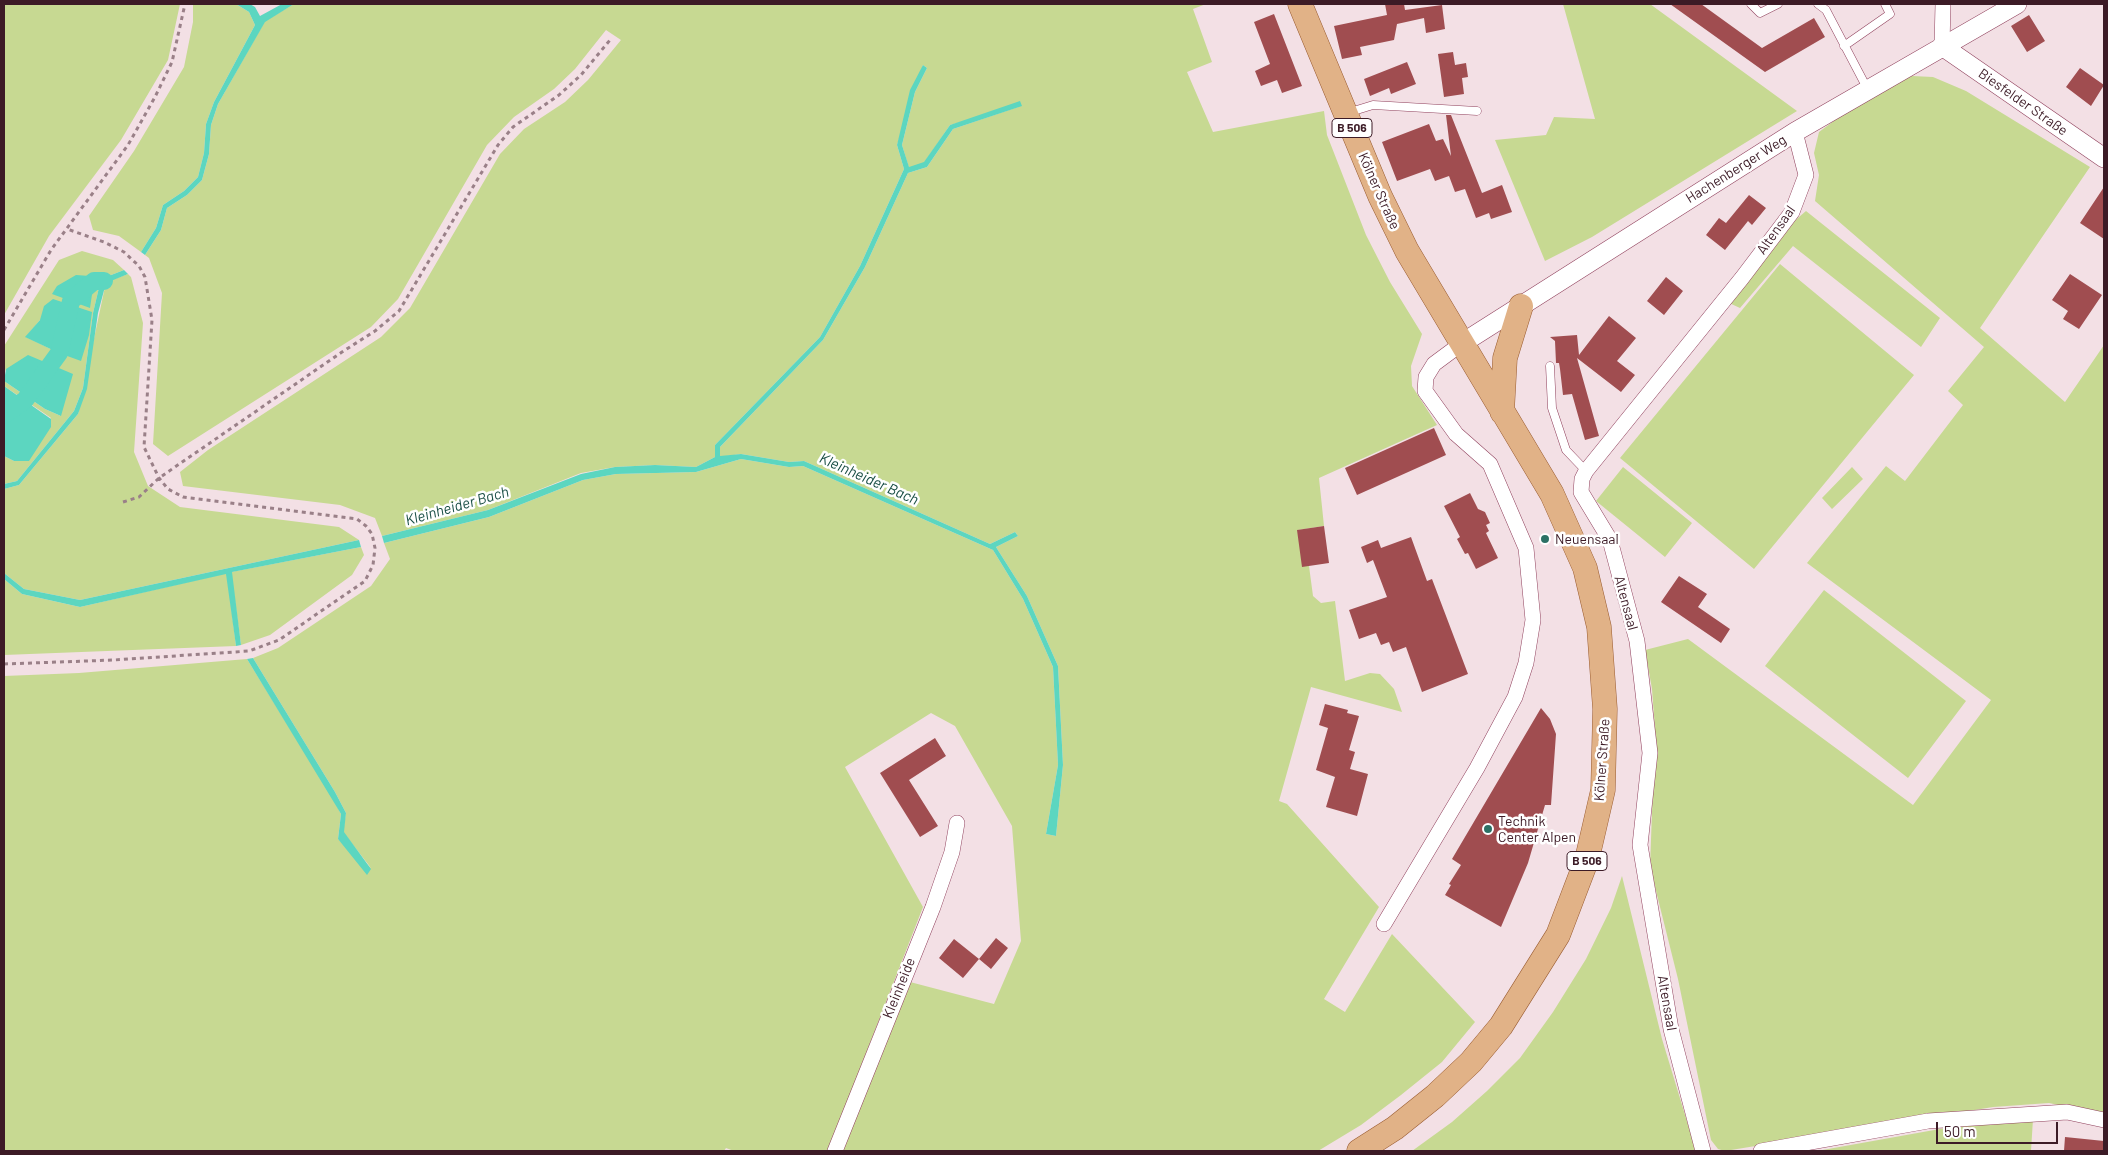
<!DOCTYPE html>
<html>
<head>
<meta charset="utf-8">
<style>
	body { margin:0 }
	#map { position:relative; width:2108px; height:1155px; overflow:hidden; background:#f3e0e5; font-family:Barlow,sans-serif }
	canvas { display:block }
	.frame { position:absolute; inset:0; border:5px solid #3c1b26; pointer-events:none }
	.scale { position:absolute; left:1936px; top:1122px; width:122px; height:22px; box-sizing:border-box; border:2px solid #3c1b26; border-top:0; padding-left:6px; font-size:15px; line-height:18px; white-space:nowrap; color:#3c1b26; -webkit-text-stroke:4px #fff; paint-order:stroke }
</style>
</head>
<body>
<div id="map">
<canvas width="2108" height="1155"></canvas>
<div class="frame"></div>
<div class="scale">50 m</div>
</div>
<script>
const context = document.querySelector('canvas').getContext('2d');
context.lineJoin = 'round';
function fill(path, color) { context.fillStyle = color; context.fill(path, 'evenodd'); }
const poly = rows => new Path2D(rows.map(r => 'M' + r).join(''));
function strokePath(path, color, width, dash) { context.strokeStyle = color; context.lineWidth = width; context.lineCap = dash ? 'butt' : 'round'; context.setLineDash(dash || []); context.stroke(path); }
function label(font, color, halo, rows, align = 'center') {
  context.font = font + ' Barlow,sans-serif'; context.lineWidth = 5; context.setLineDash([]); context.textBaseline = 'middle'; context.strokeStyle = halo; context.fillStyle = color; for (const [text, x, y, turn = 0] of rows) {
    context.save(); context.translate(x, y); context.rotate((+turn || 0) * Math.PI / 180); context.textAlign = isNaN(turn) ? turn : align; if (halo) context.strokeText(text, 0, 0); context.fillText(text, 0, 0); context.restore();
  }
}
fill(poly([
	[4,4,180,4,168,60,121,140,49,236,4,315],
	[193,4,236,4,249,12,255,25,214,102,206,124,204,153,198,177,184,191,163,205,156,228,141,252,119,236,93,230,89,216,134,151,184,67,193,22],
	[294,4,1206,4,1193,9,1212,62,1187,72,1213,132,1324,111,1327,135,1366,235,1390,282,1422,334,1411,366,1412,386,1437,425,1319,478,1324,526,1298,530,1309,566,1313,596,1321,603,1335,601,1345,681,1370,673,1380,674,1394,689,1402,712,1311,687,1279,801,1287,804,1379,907,1324,999,1345,1012,1392,934,1475,1022,1442,1062,1401,1095,1361,1125,1318,1151,843,1151,910,982,994,1004,1021,941,1012,826,955,726,931,713,845,767,923,907,828,1151,734,1151,726,1148,724,1151,4,1151,4,676,79,673,247,659,331,795,341,814,338,839,371,868,343,832,346,813,335,792,253,658,278,648,371,586,390,559,384,543,489,517,583,480,616,474,696,472,741,459,789,467,803,466,993,550,1023,599,1053,667,1058,765,1046,834,1056,836,1063,765,1058,666,1027,596,996,547,1018,536,1015,532,990,544,804,461,789,462,741,454,720,457,720,447,823,340,865,267,908,173,927,167,953,129,1021,106,950,125,924,163,909,168,902,145,915,92,927,68,923,65,897,145,904,169,860,266,820,337,715,445,715,457,696,467,655,465,615,467,581,473,488,510,382,536,375,518,340,505,183,486,180,472,208,450,381,337,410,308,500,154,524,129,565,102,588,80,621,40,606,30,575,69,554,89,514,117,487,145,398,299,371,327,168,456,153,444,162,293,149,258,145,255,161,230,167,208,187,195,202,180,209,154,211,125,218,104,265,21],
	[1563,4,1650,4,1797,111,1592,237,1545,261,1495,140,1546,135,1554,117,1595,119],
	[1912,76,1933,77,1966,91,2090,167,1980,328,2065,402,2104,345,2104,1111,2100,1114,2049,1103,1993,1107,1725,1151,1718,1149,1711,1140,1678,979,1650,867,1655,729,1652,689,1645,650,1688,639,1913,805,1991,700,1807,563,1886,466,1905,481,1963,405,1948,391,1984,347,1815,201,1819,175,1814,153,1819,132,1847,111,1898,81],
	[1806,211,1940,318,1921,347,1793,246,1740,308,1727,302,1792,223],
	[82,251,113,260,124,270,101,279,93,313,83,388,74,411,17,481,4,484,4,456,14,461,51,418,4,386,4,381,45,409,61,416,6,369,4,374,4,346,59,260],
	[40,320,59,353,26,337],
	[1780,264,1914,375,1754,569,1620,458],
	[128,274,131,277,143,323,134,452,148,486,180,507,339,527,359,540,80,600,24,589,4,573,4,489,19,485,78,414,106,282],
	[1623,467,1692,523,1665,557,1596,501],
	[1852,467,1863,479,1832,509,1822,498],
	[361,547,364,555,352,575,270,635,241,645,231,572],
	[227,573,236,646,4,655,4,579,22,594,80,607],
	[1824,590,1966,701,1908,778,1765,666],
	[1622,876,1662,1039,1696,1151,1412,1151,1452,1122,1487,1091,1520,1058,1553,1012,1586,959,1611,908],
	[2033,1119,2031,1151,1817,1151,1951,1127]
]), '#c7d992');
fill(poly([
	[236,4,250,4,255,7,260,16,282,4,294,4,265,22,218,104,211,125,209,154,202,180,187,195,167,208,161,230,145,255,141,252,156,228,163,205,184,191,198,177,204,153,206,124,214,102,255,25,249,12],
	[923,65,927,68,915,92,902,145,909,167,924,162,950,125,1020,101,1022,106,953,129,927,167,908,173,865,267,823,340,720,447,720,456,741,454,789,462,804,461,990,544,1015,532,1018,536,996,547,1027,596,1058,666,1063,765,1056,836,1046,834,1058,765,1053,667,1023,599,993,550,803,466,789,467,741,459,696,472,616,474,583,480,489,517,384,543,382,536,488,510,581,474,615,467,655,465,696,467,715,457,715,445,820,337,860,266,904,169,897,145,910,90],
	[124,270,128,274,106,283,98,313,87,389,78,414,19,485,4,489,4,484,17,481,74,411,83,388,93,313,101,279],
	[76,275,90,276,94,281,90,308,52,294,57,286],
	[53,299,92,312,89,335,81,361,59,353,25,337,40,320,44,306],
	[28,355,73,374,61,416,45,409,4,381,6,369],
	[4,386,51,419,51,427,29,461,14,461,4,456],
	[359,540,361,547,232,572,241,645,236,646,226,574,80,607,22,594,4,579,4,573,24,589,80,600],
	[253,658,335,792,346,813,344,832,371,869,367,875,338,839,341,814,247,659]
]), '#5cd6c0');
strokePath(poly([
	[4,415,25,400,59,353,71,301,94,281,104,281]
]), '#5cd6c0', 18);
fill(poly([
	[1385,4,1404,4,1405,10,1442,5,1445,29,1426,33,1424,18,1397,24,1394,40,1360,47,1362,55,1342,59,1334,26,1387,15],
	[1670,4,1701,4,1762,48,1814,18,1825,37,1765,72],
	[1274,14,1302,86,1282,93,1277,80,1261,86,1255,71,1270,64,1254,22],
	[2029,15,2045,41,2027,52,2011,26],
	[1453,52,1455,65,1466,63,1468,77,1462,78,1464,94,1444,97,1438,54],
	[1407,62,1416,84,1391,94,1389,88,1370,96,1364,79],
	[2080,68,2104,85,2091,106,2066,87],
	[1446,115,1451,115,1482,193,1502,185,1512,212,1491,219,1489,213,1476,218,1465,189,1455,192,1449,176,1435,181,1430,169,1397,181,1382,142,1429,124,1436,141,1443,139,1451,156],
	[2104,187,2104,239,2080,223],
	[1749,195,1766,208,1752,225,1748,221,1725,250,1706,235,1719,218,1726,223],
	[2070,274,2102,295,2079,329,2063,319,2068,311,2052,300],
	[1666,277,1683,291,1664,315,1647,301],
	[1609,316,1636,338,1617,361,1635,375,1621,392,1577,358,1599,436,1585,440,1572,394,1563,395,1560,369,1559,363,1556,363,1555,341,1550,337,1577,335,1579,355],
	[1434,428,1446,455,1357,495,1345,468],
	[1470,493,1478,509,1485,512,1490,523,1486,525,1489,531,1486,533,1498,558,1476,569,1468,553,1465,554,1457,539,1460,537,1444,506],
	[1324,526,1329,563,1302,567,1297,530],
	[1411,537,1427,581,1432,579,1468,674,1422,692,1406,647,1393,652,1389,642,1381,645,1376,633,1359,639,1349,610,1387,597,1373,560,1367,563,1361,547,1378,540,1381,548],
	[1679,576,1707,594,1698,607,1730,629,1721,643,1661,602],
	[1325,704,1348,710,1347,713,1359,716,1349,750,1355,752,1350,769,1368,774,1357,816,1326,807,1335,777,1316,770,1328,728,1319,725],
	[1541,708,1550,719,1556,734,1551,805,1545,805,1528,863,1501,927,1445,895,1451,885,1449,884,1461,865,1452,859],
	[935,738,946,756,909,780,938,826,920,837,880,773],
	[996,938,1008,948,991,969,979,959],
	[954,939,979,959,963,978,939,958],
	[2065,1137,2104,1141,2104,1151,2064,1151]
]), '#a04d50');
const service = poly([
	[1751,4,1760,13,1778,4],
	[1818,4,1826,10,1868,90],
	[1844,46,1890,14,1885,4],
	[1347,113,1373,105,1477,111],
	[1550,366,1552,408,1566,450,1586,471]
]);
const minor = poly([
	[1942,46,1943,4],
	[1384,924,1477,768,1515,697,1526,663,1533,620,1526,548,1490,464,1456,434,1425,391,1426,377,1434,364,1461,344],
	[835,1151,933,907,952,852,957,823],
	[1703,1151,1671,1029,1640,845,1650,753,1637,641,1610,540,1581,492,1582,479,1586,471,1742,278,1792,212,1806,175,1795,132],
	[1761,1151,1928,1121,2067,1112,2104,1120]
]);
const tertiary = poly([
	[1942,46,2104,158],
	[1461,344,1795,132,2017,4]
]);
const primary = poly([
	[1300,4,1380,196,1407,251,1552,494,1585,568,1599,627,1605,709,1603,790,1587,859,1558,935,1501,1026,1471,1062,1435,1096,1395,1128,1359,1151],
	[1502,412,1505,358,1521,306]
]);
strokePath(service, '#90415d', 9);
strokePath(minor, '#90415d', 16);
strokePath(tertiary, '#90415d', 20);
strokePath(primary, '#9a5c31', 25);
strokePath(poly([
	[4,330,51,250,128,145,155,97,172,62,185,4],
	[123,502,139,497,159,478,342,352,375,331,399,311,498,145,513,127,559,95,581,75,610,40],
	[4,664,114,660,249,651,279,640,365,581,373,565,375,548,372,534,366,526,357,519,183,497,168,489,159,478,144,447,152,320,145,277,139,266,124,252,104,242,67,229]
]), '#9a8088', 3, [4, 4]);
strokePath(service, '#fff', 8);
strokePath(minor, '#fff', 15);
strokePath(tertiary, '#fff', 19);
strokePath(primary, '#e1b287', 24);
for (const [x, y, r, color] of [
	[1545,539,5,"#2c7165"],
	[1488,829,5,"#2c7165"]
]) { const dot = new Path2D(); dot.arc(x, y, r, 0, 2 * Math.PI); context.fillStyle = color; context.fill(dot); strokePath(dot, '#fff', 2); }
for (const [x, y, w] of [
	[1352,128,40],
	[1587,861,40]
]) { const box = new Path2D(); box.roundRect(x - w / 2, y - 9.5, w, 19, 4); context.fillStyle = '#fff'; context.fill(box); strokePath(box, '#3c1b26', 1); }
label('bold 12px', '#3c1b26', null, [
	["B 506",1352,128],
	["B 506",1587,861]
]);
label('14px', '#3c1b26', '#fff', [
	["Biesfelder Straße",2023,102,35],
	["Hachenberger Weg",1736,169,-32],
	["Kölner Straße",1379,191,66],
	["Altensaal",1776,230,-55],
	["Altensaal",1626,603,75],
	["Kölner Straße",1602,760,-86],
	["Kleinheide",899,988,-68],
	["Altensaal",1667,1003,80]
]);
label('14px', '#3c1b26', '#fff', [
	["Neuensaal",1555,539],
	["Technik",1498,821],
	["Center Alpen",1498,837]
], 'left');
label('italic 15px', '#184d44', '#fff', [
	["Kleinheider Bach",869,479,24],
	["Kleinheider Bach",457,506,-16]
]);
</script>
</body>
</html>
